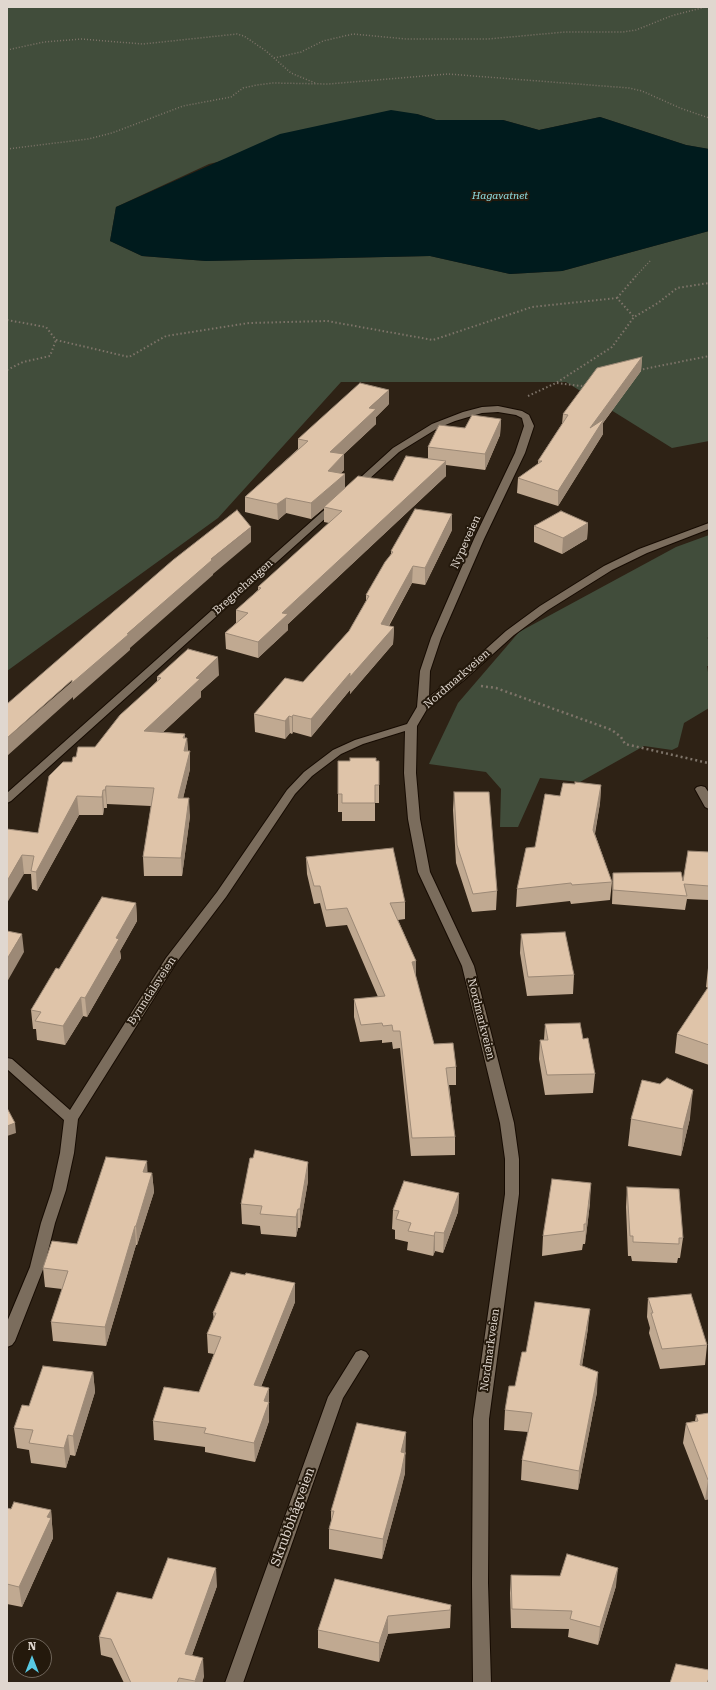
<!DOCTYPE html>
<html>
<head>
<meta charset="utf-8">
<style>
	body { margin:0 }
	#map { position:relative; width:716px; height:1690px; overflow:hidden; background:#2e2215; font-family:"Roboto Serif",serif }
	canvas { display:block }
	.frame { position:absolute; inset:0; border:8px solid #e0d7cf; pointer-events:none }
	.north { position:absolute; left:12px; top:1638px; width:40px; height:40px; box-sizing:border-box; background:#24190c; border:1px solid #6f655a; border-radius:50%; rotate:0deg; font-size:11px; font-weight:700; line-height:16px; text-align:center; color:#e0d7cf }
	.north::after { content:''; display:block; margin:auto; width:14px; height:18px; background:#58c9e3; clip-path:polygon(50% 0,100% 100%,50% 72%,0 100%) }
</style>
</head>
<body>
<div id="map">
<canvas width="716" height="1690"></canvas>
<div class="frame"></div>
<div class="north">N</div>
</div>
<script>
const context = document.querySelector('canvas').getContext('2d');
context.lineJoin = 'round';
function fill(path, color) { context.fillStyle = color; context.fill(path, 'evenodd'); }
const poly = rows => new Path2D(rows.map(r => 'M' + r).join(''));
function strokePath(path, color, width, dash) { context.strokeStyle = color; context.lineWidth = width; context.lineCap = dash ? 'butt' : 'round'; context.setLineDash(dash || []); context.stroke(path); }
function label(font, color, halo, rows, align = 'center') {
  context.font = font + ' "Roboto Serif",serif'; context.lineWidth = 4; context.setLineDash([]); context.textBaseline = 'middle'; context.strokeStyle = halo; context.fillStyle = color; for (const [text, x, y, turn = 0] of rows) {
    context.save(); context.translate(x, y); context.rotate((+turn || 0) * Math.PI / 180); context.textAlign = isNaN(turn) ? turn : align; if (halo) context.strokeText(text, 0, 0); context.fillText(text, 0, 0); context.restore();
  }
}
fill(poly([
	[7,7,709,7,709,149,686,145,600,117,539,130,503,120,436,120,417,114,209,164,116,207,110,241,142,256,206,261,430,256,510,274,562,271,709,231,709,441,672,448,566,382,341,382,218,518,7,671],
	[709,535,709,637,707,638,709,639,709,666,707,666,709,678,709,708,684,723,678,747,672,750,644,746,580,782,540,778,518,827,500,827,501,789,486,772,429,764,458,703,519,632,676,547]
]), '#414d3b');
fill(poly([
	[391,110,417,114,436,120,503,120,539,130,600,117,686,145,709,149,709,231,562,271,510,274,430,256,206,261,142,256,110,241,116,207,280,134]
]), '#001b1d');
const minor = poly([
	[498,406,522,411,529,415,534,426,525,453,484,539,441,638,430,671,429,697,456,676,506,631,540,606,604,566,639,549,709,523,709,529,647,553,612,570,548,610,514,635,464,680,427,709,417,726,416,773,420,819,430,872,474,966,514,1123,519,1159,519,1194,489,1419,488,1583,491,1683,473,1683,472,1583,473,1419,505,1194,505,1159,500,1123,462,966,418,872,408,819,404,773,405,731,363,744,341,754,312,776,295,794,226,897,176,963,78,1119,74,1153,66,1190,55,1223,44,1267,15,1341,12,1345,7,1347,7,1322,30,1267,41,1223,52,1190,60,1153,64,1120,7,1069,7,1058,12,1059,70,1110,166,958,217,892,287,790,304,772,333,750,355,740,407,724,417,707,420,671,431,638,474,539,515,453,524,426,522,418,516,415,498,412,482,413,455,421,438,428,399,452,358,489,355,490,350,487,393,448,432,424,463,412,482,407,498,406],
	[335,502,340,505,338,507,11,801,7,803,7,793,332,503,335,502],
	[701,786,705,787,709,793,709,809,705,807,695,789,697,787,701,786],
	[361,1350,366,1352,369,1356,343,1398,243,1683,225,1683,328,1397,356,1352,361,1350]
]);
strokePath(minor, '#160b02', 2);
strokePath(poly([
	[7,50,44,42,81,39,143,44,237,34,244,36,266,51,291,73,315,83],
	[274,58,301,52,323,41,353,34,406,39,488,39,565,32,623,32,636,30,671,16,705,7],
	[7,149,88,139,112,133,183,106,231,97,243,88,257,85,273,83,328,84,448,74,629,88,642,91,680,108,709,118],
	[635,277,650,261]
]), '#7e7469', 1.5, [1, 2]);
strokePath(poly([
	[617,298,636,276],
	[7,320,46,327,56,340,129,357,166,336,249,323,327,321,433,340,532,307,617,298,634,317],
	[7,370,23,362,50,356,56,340],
	[639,370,709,356],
	[557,383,581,386,588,384],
	[528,396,556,383,612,347,634,317,658,303,677,288,709,283]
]), '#7e7469', 2, [1.5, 2.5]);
strokePath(poly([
	[481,686,496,688,612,730,621,737,625,744,708,763]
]), '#7e7469', 2.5, [2, 3]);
fill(minor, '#7b6d5d');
fill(poly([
	[642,357,641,371,603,423,603,434,558,506,517,493,518,478,538,464,538,461,562,424,563,414],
	[389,404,376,417,376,424,344,454,344,470,341,473,345,474,345,488,393,481,428,459,428,447,465,428,501,419,500,435,485,470,446,465,446,476,288,624,288,630,258,658,226,649,225,633,236,623,236,610,258,590,258,587,329,523,324,522,324,508,311,519,286,513,278,520,245,512,245,497,298,449,298,439],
	[588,523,587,539,562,554,534,542,534,526],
	[452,530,425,585,412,583,389,626,394,627,393,644,350,694,350,690,311,737,293,732,292,734,290,733,285,739,255,732,254,714,303,682,349,631,366,601,366,595,391,554,391,551],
	[219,675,201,691,201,697,163,732,185,734,185,738,187,738,188,751,190,769,183,798,190,816,182,876,144,876,143,857,151,806,107,804,107,808,104,808,103,815,79,815,37,891,32,889,31,874,24,874,7,829,38,833,72,762,76,757,95,747,157,681,157,677],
	[338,761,379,761,379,803,375,803,375,821,342,821,342,812,338,812],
	[575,784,601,785,600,803,595,834,612,882,610,900,571,904,570,901,516,907,517,889,535,847],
	[454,792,497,891,496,910,472,912,456,863,453,810],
	[709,852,709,900,687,899,685,910,612,904,613,873,683,881],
	[306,857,405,902,405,919,398,920,416,961,416,978,434,1044,456,1067,456,1085,449,1085,455,1137,455,1155,411,1156,400,1048,393,1049,392,1042,382,1043,382,1040,360,1042,354,1017,354,999,378,997,347,925,326,927,320,903,314,904,307,874],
	[136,903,137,921,120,951,121,958,87,1017,83,1016,65,1045,37,1040,36,1029,33,1029,31,1010,59,969],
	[521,934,574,975,573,994,527,996,520,953],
	[709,967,709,1065,675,1053,677,1034,708,988,706,987,708,968],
	[545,1024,583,1039,595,1074,593,1093,545,1095,539,1059,540,1040,544,1040],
	[690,1118,681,1156,628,1146,631,1119],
	[308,1162,308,1181,300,1228,298,1228,296,1237,261,1234,260,1226,242,1224,241,1204],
	[147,1173,152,1173,154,1192,137,1245,136,1245,106,1346,53,1341,51,1322,62,1289,45,1287,43,1268,77,1244],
	[627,1187,683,1238,680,1258,678,1258,677,1263,632,1261,631,1256,628,1256,626,1207],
	[459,1193,458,1212,443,1253,435,1251,433,1256,407,1250,408,1242,395,1239,395,1230,392,1229,393,1210],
	[590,1203,585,1244,583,1244,582,1250,542,1256,543,1236],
	[245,1275,295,1283,295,1302,261,1387,269,1388,269,1421,255,1462,205,1452,205,1447,154,1440,153,1421,199,1392,214,1354,208,1353,207,1334,214,1320,213,1313],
	[648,1298,707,1345,705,1365,660,1369,649,1333,650,1328,647,1317],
	[588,1328,582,1366,597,1392,578,1490,521,1480,522,1460,528,1432,504,1430,505,1410,515,1386,526,1352],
	[93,1372,95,1392,75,1456,70,1455,66,1468,31,1463,29,1450,17,1448,14,1428,29,1406],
	[709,1413,709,1499,705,1500,683,1443,686,1423,695,1421,696,1415],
	[406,1452,405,1455,405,1473,400,1493,382,1559,329,1549,329,1529,331,1522,331,1511],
	[7,1508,11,1509,51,1510,53,1538,22,1607,7,1604],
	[511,1575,616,1586,598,1645,568,1637,569,1629,511,1628,510,1593],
	[335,1579,451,1605,450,1628,388,1634,379,1662,318,1648,318,1630],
	[217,1586,192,1655,204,1676,202,1683,124,1683,112,1658,101,1655,99,1637]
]), '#c0a991');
fill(poly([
	[642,357,641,371,603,423,603,434,558,506,558,491,590,428],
	[389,390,389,404,376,417,376,424,330,467,330,452,369,408],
	[501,419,500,435,485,470,485,454],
	[344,454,344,470,328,487,328,471],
	[446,461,446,476,288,624,288,630,258,658,258,642,282,613],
	[345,474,345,489,324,507,324,508,311,519,311,503],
	[286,498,286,513,278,520,277,504],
	[452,514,452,530,425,585,425,568],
	[588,523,587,539,562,554,563,538],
	[251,527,251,542,213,574,213,575,130,648,130,650,73,700,73,697,7,756,7,738,127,634,211,559],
	[413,566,412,583,380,641,381,624],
	[394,627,393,644,350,694,350,690,311,737,311,719,350,673],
	[218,657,219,675,201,691,201,697,145,749,144,731,196,678],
	[293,715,293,732,292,734,292,717],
	[289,716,290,733,285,739,285,721],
	[185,734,185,745,187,738,188,756,184,769,183,738],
	[190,751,190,769,179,816,178,798],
	[601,785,600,803,592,848,593,830],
	[106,786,107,804,107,808,105,790],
	[103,790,104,808,103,815,102,797],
	[77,796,79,815,37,891,36,872],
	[189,798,190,816,182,876,181,858],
	[22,855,24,874,7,903,7,881],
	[136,903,137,921,120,951,121,958,87,1017,85,998,116,938],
	[22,934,24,952,7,982,7,959],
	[416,961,416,979,412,962],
	[81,997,83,1016,65,1045,63,1026],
	[693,1090,690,1118,681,1156,683,1129],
	[15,1123,16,1133,7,1136,7,1126],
	[147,1161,148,1180,143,1172],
	[308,1162,308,1181,300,1228,300,1209],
	[152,1173,154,1192,137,1245,136,1226],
	[591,1183,590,1203,585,1244,586,1224],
	[459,1193,458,1212,443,1253,444,1233],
	[298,1209,298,1228,296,1237,296,1217],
	[135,1226,136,1245,106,1346,105,1327],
	[435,1232,435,1251,433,1256,434,1236],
	[295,1283,295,1302,254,1404,254,1385],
	[590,1309,588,1328,579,1384,580,1365],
	[93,1372,95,1392,75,1456,73,1436],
	[598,1372,597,1392,578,1490,579,1471],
	[269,1388,269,1421,255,1462,254,1443,264,1401],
	[406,1432,405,1473,400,1493,382,1559,383,1539,401,1452],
	[68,1435,70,1455,66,1468,64,1448],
	[708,1480,709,1480,709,1499,705,1500],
	[51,1510,53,1538,22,1607,19,1587,47,1517],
	[216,1568,217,1586,186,1672,185,1654],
	[618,1568,616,1586,598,1645,600,1627],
	[388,1616,388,1634,379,1662,379,1643],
	[203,1658,204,1676,202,1683,195,1683,195,1681]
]), '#9c8976');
const building = poly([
	[642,357,590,428,604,419,558,491,518,478,542,461,538,461,568,415,563,414,597,368,642,357],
	[360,383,389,390,369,408,376,409,330,452,344,454,328,471,345,474,311,503,286,498,277,504,245,497,308,441,298,439,360,383],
	[472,415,501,419,485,454,428,447,439,425,465,428,472,415],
	[406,456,446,461,282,613,288,614,258,642,225,633,248,613,236,610,261,588,258,587,342,511,324,507,358,476,393,481,406,456],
	[415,509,452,514,425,568,413,566,381,624,394,627,350,677,350,673,311,719,293,715,292,717,289,716,285,721,254,714,285,678,303,682,349,631,369,596,366,595,385,562,393,552,391,551,415,509],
	[237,510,251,527,211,559,212,560,127,634,129,634,72,683,72,680,7,738,7,704,173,560,237,510],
	[561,511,588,523,563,538,534,526,561,511],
	[188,649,218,657,196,678,200,679,144,731,185,734,183,738,187,738,184,751,190,751,178,798,189,798,181,858,143,857,154,788,106,786,105,790,103,790,102,797,77,796,36,872,31,871,34,856,22,855,7,881,7,829,38,833,49,776,63,762,72,762,73,757,76,757,78,747,95,747,120,715,161,678,157,677,188,649],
	[350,758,376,758,376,761,379,761,379,785,375,785,375,803,342,803,342,794,338,794,338,761,350,761,350,758],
	[575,782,601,785,593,830,612,882,572,885,571,883,517,889,526,848,535,847,545,794,560,796,563,783,575,784,575,782],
	[454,792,489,792,497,891,473,894,457,845,454,792],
	[393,848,405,902,390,903,416,961,412,962,434,1044,453,1043,456,1067,446,1068,455,1137,412,1138,400,1031,393,1031,392,1025,383,1026,382,1023,361,1025,354,999,385,996,347,908,326,910,320,886,314,886,306,857,393,848],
	[688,851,709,852,709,886,684,884,687,896,613,890,613,873,681,872,683,881,688,851],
	[102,897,136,903,116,938,119,939,85,998,81,997,63,1026,35,1021,41,1012,31,1010,56,968,59,969,102,897],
	[7,931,22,934,7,959,7,931],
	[565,932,574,975,528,977,521,934,565,932],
	[709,986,709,1045,677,1034,709,986],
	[580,1023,583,1039,588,1038,595,1074,547,1075,540,1040,548,1040,545,1024,580,1023],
	[667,1078,693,1090,683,1129,631,1119,642,1080,660,1084,667,1078],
	[7,1108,15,1123,7,1126,7,1108],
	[255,1150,308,1162,300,1209,298,1209,296,1217,260,1214,262,1206,241,1204,250,1158,253,1158,255,1150],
	[106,1157,147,1161,143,1172,152,1173,136,1226,135,1226,105,1327,51,1322,68,1271,43,1268,52,1241,77,1244,106,1157],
	[552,1179,591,1183,586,1224,584,1224,584,1231,543,1236,552,1179],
	[404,1181,459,1193,444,1233,435,1232,434,1236,408,1231,411,1223,396,1219,399,1211,393,1210,404,1181],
	[627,1187,679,1189,683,1238,679,1238,679,1244,633,1242,633,1236,630,1236,627,1187],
	[231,1272,245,1275,246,1273,295,1283,254,1385,269,1388,264,1401,269,1402,254,1443,204,1433,206,1428,153,1421,164,1387,199,1392,221,1337,207,1334,216,1313,213,1313,231,1272],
	[691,1294,707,1345,662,1349,651,1313,653,1313,648,1298,691,1294],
	[535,1302,590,1309,580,1365,598,1372,579,1471,522,1460,532,1413,505,1410,509,1386,515,1386,522,1352,526,1352,535,1302],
	[43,1366,93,1372,73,1436,68,1435,64,1448,29,1443,33,1430,14,1428,22,1405,29,1406,43,1366],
	[709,1413,709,1480,708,1480,686,1423,698,1421,696,1415,709,1413],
	[357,1423,406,1432,401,1452,405,1453,401,1473,383,1539,329,1529,334,1511,331,1511,357,1423],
	[14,1502,51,1510,47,1517,51,1518,19,1587,7,1584,7,1508,11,1509,14,1502],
	[567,1554,618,1568,600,1627,570,1619,572,1611,512,1609,511,1575,560,1576,567,1554],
	[168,1558,216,1568,185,1654,203,1658,195,1681,179,1678,177,1683,131,1683,111,1639,99,1637,117,1592,152,1599,168,1558],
	[335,1579,451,1605,450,1610,388,1616,379,1643,318,1630,335,1579],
	[676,1664,709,1670,709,1678,707,1683,670,1683,676,1664]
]);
fill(building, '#dfc4a9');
strokePath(building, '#9c8976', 1);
label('italic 10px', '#91e0e4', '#24190c', [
	["Hagavatnet",500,196]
]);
label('11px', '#e0d7cf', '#24190c', [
	["Nypeveien",466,542,-66],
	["Bregnehaugen",243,587,-42],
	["Nordmarkveien",457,679,-41],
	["Bynndalsveien",152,991,-57],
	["Nordmarkveien",481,1019,76],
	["Nordmarkveien",490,1350,-82]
]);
label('13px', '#e0d7cf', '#24190c', [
	["Skrubbhågveien",293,1517,-70]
]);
</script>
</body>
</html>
